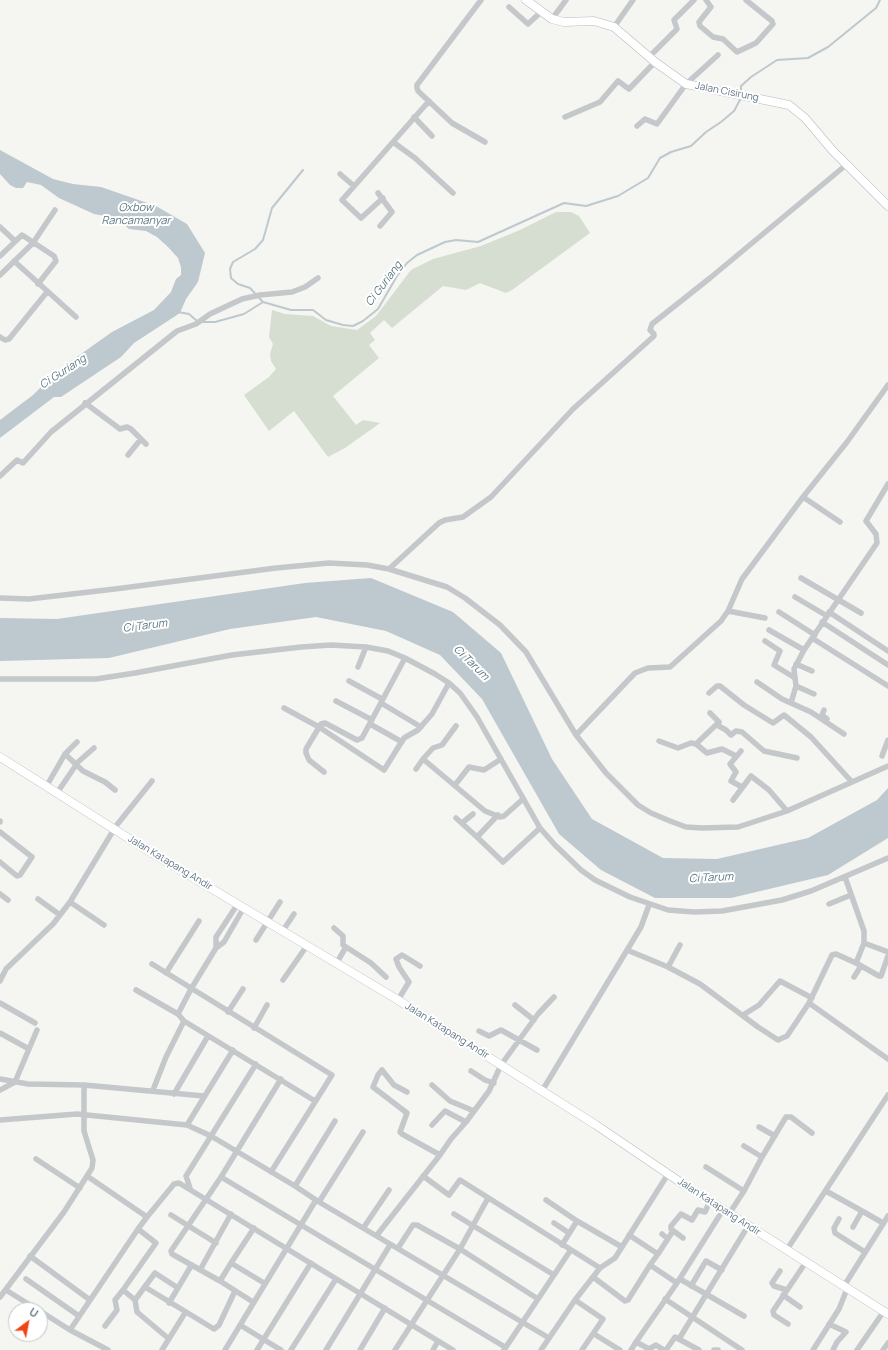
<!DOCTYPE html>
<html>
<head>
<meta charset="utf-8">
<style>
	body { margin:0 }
	#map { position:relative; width:888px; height:1350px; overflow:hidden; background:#f5f5f1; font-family:Manrope,sans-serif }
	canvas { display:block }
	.north { position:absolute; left:8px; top:1302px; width:40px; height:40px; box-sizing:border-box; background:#fff; border:1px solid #c0c8ce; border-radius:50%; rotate:32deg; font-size:11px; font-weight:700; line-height:16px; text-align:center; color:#617585 }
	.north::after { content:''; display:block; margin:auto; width:14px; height:18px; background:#f14414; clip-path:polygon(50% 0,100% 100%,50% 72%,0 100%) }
</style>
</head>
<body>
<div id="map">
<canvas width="888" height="1350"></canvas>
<div class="north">U</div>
</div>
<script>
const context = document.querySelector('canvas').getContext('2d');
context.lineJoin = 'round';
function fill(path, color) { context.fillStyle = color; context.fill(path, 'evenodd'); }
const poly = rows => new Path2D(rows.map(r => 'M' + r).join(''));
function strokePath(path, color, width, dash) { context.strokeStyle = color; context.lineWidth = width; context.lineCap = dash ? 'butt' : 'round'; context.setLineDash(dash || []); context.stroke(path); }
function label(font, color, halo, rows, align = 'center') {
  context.font = font + ' Manrope,sans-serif'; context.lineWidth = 4; context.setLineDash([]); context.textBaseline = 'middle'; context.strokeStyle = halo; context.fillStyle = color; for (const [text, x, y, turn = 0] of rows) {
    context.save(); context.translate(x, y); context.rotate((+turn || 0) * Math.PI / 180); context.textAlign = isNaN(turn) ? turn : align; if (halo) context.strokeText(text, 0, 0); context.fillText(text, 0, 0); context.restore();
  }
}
fill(poly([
	[556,212,571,212,579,216,590,233,512,290,506,293,480,283,466,290,443,286,392,328,384,320,370,333,375,340,369,345,379,358,333,396,356,425,363,420,380,423,345,448,328,457,294,411,269,431,244,395,269,377,276,369,271,361,270,354,273,344,269,337,272,310,285,314,313,316,331,326,357,330,376,316,411,270,433,259,481,246,520,230]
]), '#d6ddd1');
fill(poly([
	[0,150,53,179,73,184,101,187,156,206,187,224,205,253,198,282,186,299,180,313,134,343,121,357,61,397,54,397,0,438,0,420,33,395,57,371,112,332,154,310,171,292,176,279,181,275,181,267,178,258,168,247,157,237,146,231,129,229,117,218,94,214,59,198,41,185,27,182,23,188,16,188,10,185,0,174],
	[371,578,453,612,501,653,552,759,592,819,663,858,717,859,808,838,877,800,888,788,888,838,828,875,731,898,655,898,601,870,559,834,482,699,440,655,386,631,316,617,230,629,109,658,0,661,0,618,57,619,305,583]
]), '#bdc9ce');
strokePath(poly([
	[741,93,741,86,751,77,777,60,808,58,828,47,876,8,880,0],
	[263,302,250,288,238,284,231,278,230,269,233,262,255,249,263,240,272,208,303,170],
	[178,312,189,314,197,321],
	[201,322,215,322,244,314,263,302,291,310,313,310,326,320,343,325,353,326,363,321,378,309,397,276,407,263,417,255,445,242,456,240,478,242,564,203,586,206,618,196,648,178,660,158,671,152,691,146,706,132,721,122,734,111,741,98]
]), '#bdc9ce', 2);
const secondary = poly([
	[526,0,552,19,564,22,594,21,614,27,655,62,686,84,789,105,805,118,833,151,888,206],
	[0,757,147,850,398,1000,596,1125,683,1184,888,1314]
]);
strokePath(secondary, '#b6bcc0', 9);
strokePath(poly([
	[481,0,417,85,417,88,418,91,452,123,485,142],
	[706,0,711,7,699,22,700,26,713,37,723,39,737,52,756,43,773,24,772,21,746,0],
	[509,7,528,24,541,12],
	[552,19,566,0],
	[614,27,633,0],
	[649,57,677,29,674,20,694,0],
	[414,117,432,136],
	[565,117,600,102,618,81,629,89,655,62],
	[637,126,645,119,657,124,686,84,718,55],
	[393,142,415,158,453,193],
	[340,174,354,186],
	[378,193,392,212,380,226],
	[383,198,361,218,342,200,429,101],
	[0,227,15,241],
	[0,256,22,235,54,256,56,261,38,284],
	[14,261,76,317],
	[0,275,33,243,55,210],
	[0,337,5,340,9,339,47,292],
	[85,403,120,429,127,427,131,429,146,444],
	[128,455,141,439],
	[0,476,17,460,23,463,51,432,177,331,196,324,210,314,242,299,260,295,292,292,305,287,318,278],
	[803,497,840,522],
	[389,569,439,523,445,520,463,517,491,497,573,409,654,336,654,334,650,330,652,324,710,278,846,165],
	[801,578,861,613],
	[795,597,827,616],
	[0,598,29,599,115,589,276,568,329,563,367,565,389,569,447,587,465,598,500,625,526,652,576,735,606,773,638,805,651,813,670,821,686,827,702,828,738,827,787,811,888,766],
	[728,611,765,618],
	[779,612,815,635],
	[829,612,888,651],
	[822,622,888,665],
	[769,630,804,650],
	[812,638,888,686],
	[765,641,780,651,774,665,795,678],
	[796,664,812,671],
	[358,667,366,647],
	[0,679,96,679,135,673,232,655,301,647,331,645,366,647,388,651,405,658,435,674,449,683,460,693,477,717,540,828,555,845,581,870,595,880,630,897,668,910,694,912,722,911,782,900,811,891,888,858],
	[349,681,382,699],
	[757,682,782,699,811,712,844,734],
	[709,693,717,686,720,686,744,705,773,723,784,715,811,737,852,782],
	[814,694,796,686,794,669,804,650,877,543,876,534,866,521,888,484],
	[336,701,372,720],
	[381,703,421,727],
	[791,703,796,686],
	[284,708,319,727,384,770,404,738,418,730,432,714,449,683],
	[824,710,822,715,827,719],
	[710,713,719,722,696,744,707,753,722,749,736,756],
	[370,724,402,742],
	[717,725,726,730,731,735,736,731,742,732,764,751,797,758],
	[576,735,635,673,648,668,670,667,721,621,728,611,742,579,803,497,847,442,888,385],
	[659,741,678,748,691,743,696,744],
	[741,751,730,764,736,772,731,781,742,787],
	[65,754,77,742],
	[882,756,888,740],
	[423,759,433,748,442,745,456,726],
	[416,769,423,759,485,811,500,817,504,816,523,799],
	[324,772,309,760,306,753,306,749,321,724,325,723,357,740,362,738,405,658],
	[455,785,469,767,484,770,501,759],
	[46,787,65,754,83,771,105,782,115,790],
	[57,793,78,762,94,748],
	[733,800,751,776,769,790,787,811],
	[456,818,477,837,498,815],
	[0,821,0,822],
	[462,823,473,814],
	[0,832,32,857,20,875,17,876,0,862],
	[477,837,503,862,540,828],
	[845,877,864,931,864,943,888,952],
	[0,894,8,900],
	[38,899,60,915],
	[70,902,104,925],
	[829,904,851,895],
	[334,928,343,936,343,945,371,963,386,977],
	[282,932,294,914],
	[256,940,280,902],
	[864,943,856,963,879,976,881,976,888,956],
	[216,948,216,937,237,905],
	[627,950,668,967,700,984,758,1027,778,1040,787,1036,809,1003,832,955,836,954,856,963],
	[152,964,332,1075,271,1172],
	[336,964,346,947],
	[668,967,680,945],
	[166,973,199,921],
	[854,977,861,966],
	[283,980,306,947],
	[0,981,6,969,53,924,70,902,116,826,152,781],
	[136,990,178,1014,184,1021,315,1101],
	[398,1000,409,982,399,967,396,959,402,955,420,966],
	[0,1003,35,1023],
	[809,1003,888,1059],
	[515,1005,534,1020],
	[228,1012,243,989],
	[178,1014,191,989,216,948,224,942,243,909],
	[743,1015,759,1005,780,981,812,998],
	[254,1028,267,1005],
	[479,1031,489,1036,501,1030,537,1050],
	[0,1033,29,1049],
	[471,1071,485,1080,494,1083],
	[0,1079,28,1084,84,1085,204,1096],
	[432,1085,450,1101,474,1111],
	[0,1090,15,1082,37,1030],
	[153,1090,166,1057,184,1021],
	[542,1091,641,927,649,905],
	[407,1092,394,1085,382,1070,378,1075,373,1087,407,1113,400,1132,402,1134,440,1155,451,1139,466,1122,489,1091,501,1065,538,1014,554,997],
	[174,1094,208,1036],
	[0,1120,77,1114,187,1125,211,1136,295,1186,319,1202,549,1338],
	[187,1125,233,1050],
	[432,1125,445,1111,466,1122],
	[759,1127,775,1136],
	[762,1157,786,1117,791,1117,812,1133],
	[36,1159,80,1188],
	[706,1167,744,1191],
	[423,1176,449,1195,460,1180,600,1268],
	[221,1177,505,1347],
	[295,1186,335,1121],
	[190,1188,186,1176,256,1064],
	[826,1191,862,1211],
	[546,1200,577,1221,622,1247],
	[319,1202,363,1132],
	[454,1214,554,1275],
	[729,1214,744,1191,762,1157,744,1146],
	[171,1215,216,1243],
	[147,1217,174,1184,179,1183,453,1350],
	[839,1219,834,1228,835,1233,865,1252],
	[554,1223,569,1233],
	[364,1227,389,1190],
	[853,1227,862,1211,883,1223],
	[662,1234,668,1239],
	[377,1235,440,1155],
	[629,1235,658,1254,650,1265,677,1283],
	[683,1238,671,1229,671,1226,681,1214,692,1220,698,1210,705,1212,710,1201],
	[562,1245,577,1221],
	[398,1248,413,1225,417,1225,460,1249,538,1299],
	[786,1251,888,1095],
	[658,1254,673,1231],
	[30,1256,90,1300],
	[231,1263,254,1228],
	[200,1270,231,1214],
	[780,1271,772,1283,774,1286,787,1290],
	[593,1277,625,1301,628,1300,650,1265],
	[26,1279,79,1316],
	[680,1279,744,1316],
	[220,1281,231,1263,264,1283],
	[691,1286,706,1261,722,1270],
	[844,1286,888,1216],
	[145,1287,214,1329,219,1325,235,1291],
	[6,1290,38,1310],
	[783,1295,800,1307],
	[0,1297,64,1212,92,1168,93,1160,84,1131,84,1085],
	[665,1299,742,1350],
	[135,1300,123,1290,156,1243,138,1229],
	[575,1300,603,1319,582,1350],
	[253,1302,220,1281,172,1254,171,1251,221,1177,281,1079],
	[169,1303,191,1266],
	[40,1311,70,1330,138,1229,147,1217,87,1176],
	[788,1324,774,1315,773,1311,806,1262],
	[829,1324,846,1332,837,1342,833,1350],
	[240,1325,281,1350],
	[105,1326,117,1310,115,1300,123,1290],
	[70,1330,108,1350],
	[594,1334,620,1350],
	[169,1339,137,1312,135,1300,155,1273,178,1288],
	[679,1339,748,1226],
	[636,1342,677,1283,723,1210],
	[162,1350,185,1313],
	[225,1350,316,1200],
	[257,1350,311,1263],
	[291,1350,336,1279],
	[326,1350,390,1245],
	[360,1350,385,1308],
	[395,1350,460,1249,488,1198],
	[433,1350,438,1341],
	[504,1350,570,1251],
	[541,1350,575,1300,600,1268,615,1258,668,1174],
	[631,1350,636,1342,649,1349,656,1345,664,1350],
	[666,1350,675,1337,699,1350],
	[714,1350,718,1350],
	[813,1350,839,1309,847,1289],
	[857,1350,884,1311],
	[883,1350,888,1343]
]), '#c4c8cb', 5.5);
strokePath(secondary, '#fff', 8);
label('10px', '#617585', '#fff', [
	["Jalan Cisirung",727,92,11],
	["Jalan Katapang Andir",170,863,31],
	["Jalan Katapang Andir",447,1031,32],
	["Jalan Katapang Andir",719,1207,33]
]);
label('italic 11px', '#5d7882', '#fff', [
	["Oxbow",136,208],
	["Rancamanyar",136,221],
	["Ci Guriang",384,284,-53],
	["Ci Guriang",63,372,-33],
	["Ci Tarum",145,626,-7],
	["Ci Tarum",471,663,44],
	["Ci Tarum",711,878,-3]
]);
</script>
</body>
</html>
